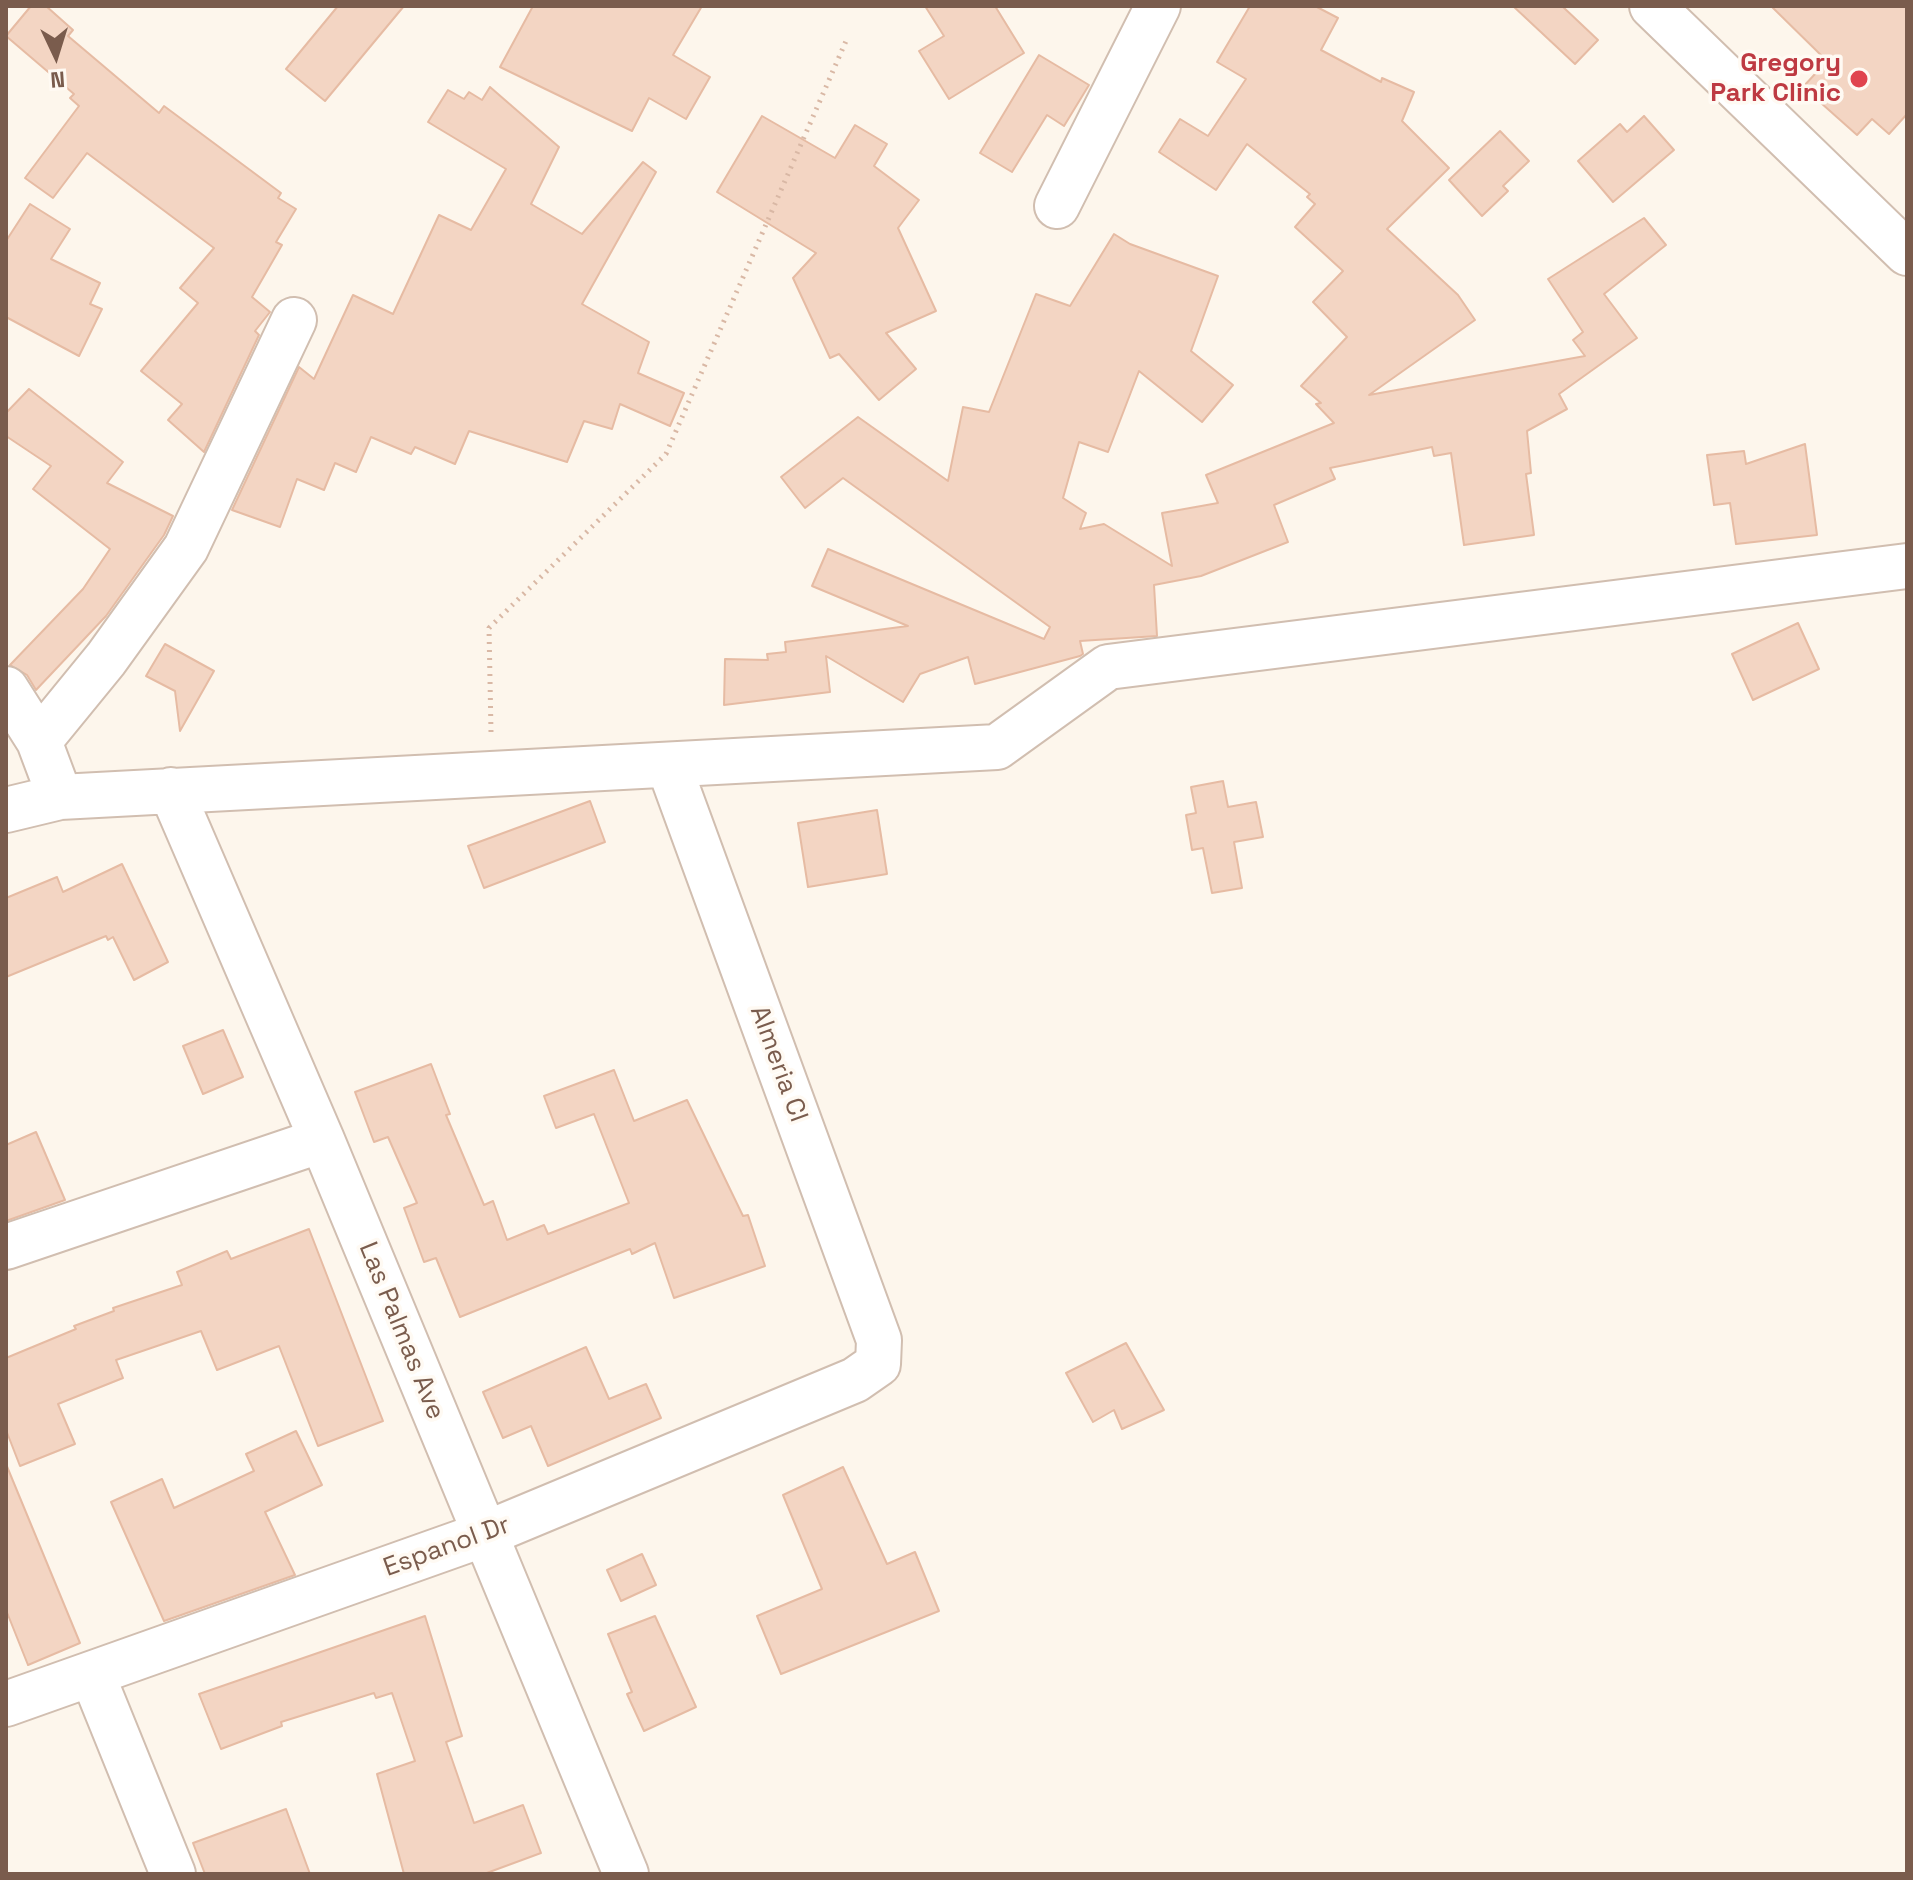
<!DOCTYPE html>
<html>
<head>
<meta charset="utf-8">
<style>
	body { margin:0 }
	#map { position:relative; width:1913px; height:1880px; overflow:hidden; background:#fdf6ec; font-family:"Space Grotesk",sans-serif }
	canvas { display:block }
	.frame { position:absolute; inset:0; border:8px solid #7a5c4d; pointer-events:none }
	.north { position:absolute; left:16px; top:16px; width:80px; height:80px; -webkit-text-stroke:6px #fffaf3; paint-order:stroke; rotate:176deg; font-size:22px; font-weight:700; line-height:32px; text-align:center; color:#7a5c4d }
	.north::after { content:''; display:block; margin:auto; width:28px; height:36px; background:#7a5c4d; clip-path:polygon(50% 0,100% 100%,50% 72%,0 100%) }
</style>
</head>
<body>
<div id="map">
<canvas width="1913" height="1880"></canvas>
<div class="frame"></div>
<div class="north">N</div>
</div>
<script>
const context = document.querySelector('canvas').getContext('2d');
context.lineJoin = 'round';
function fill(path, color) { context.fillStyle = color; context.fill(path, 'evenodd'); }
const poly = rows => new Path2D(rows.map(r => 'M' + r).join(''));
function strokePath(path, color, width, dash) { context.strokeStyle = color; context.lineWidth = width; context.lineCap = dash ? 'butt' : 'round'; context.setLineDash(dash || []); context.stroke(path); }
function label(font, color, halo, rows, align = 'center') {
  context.font = font + ' "Space Grotesk",sans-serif'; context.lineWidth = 7; context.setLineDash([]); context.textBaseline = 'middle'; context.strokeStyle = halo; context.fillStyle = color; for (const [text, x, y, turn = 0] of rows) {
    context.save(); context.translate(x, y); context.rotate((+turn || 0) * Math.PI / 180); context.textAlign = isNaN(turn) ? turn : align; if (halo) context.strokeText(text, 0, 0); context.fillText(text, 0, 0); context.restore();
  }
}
const building = poly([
	[31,6,46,6,73,30,68,36,159,113,164,106,281,193,278,198,296,209,276,242,282,245,252,297,270,312,255,331,259,335,204,452,168,420,182,404,141,371,198,303,180,288,214,248,87,153,53,198,25,178,79,106,70,98,74,94,6,36,31,6],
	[338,6,404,6,325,101,286,69,338,6],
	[533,6,702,6,673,55,710,77,686,119,649,98,632,131,500,67,533,6],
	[925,6,995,6,1024,53,949,99,919,51,944,36,925,6],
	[1250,6,1315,6,1338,18,1321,50,1381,82,1382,78,1414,92,1402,121,1449,168,1387,229,1458,295,1475,320,1369,395,1585,356,1573,340,1583,332,1548,279,1644,218,1666,245,1604,294,1637,338,1559,394,1567,409,1527,431,1531,473,1526,474,1534,535,1464,545,1451,453,1434,456,1432,447,1330,468,1335,479,1274,505,1288,542,1201,576,1154,585,1157,636,1080,641,1083,654,1080,656,975,684,968,657,920,674,903,702,826,656,830,692,724,705,725,659,768,660,767,654,786,652,785,642,908,626,812,586,828,549,1044,639,1050,627,843,478,805,508,781,477,858,417,948,481,963,407,989,412,1036,294,1070,306,1114,234,1130,244,1218,276,1191,351,1233,385,1202,422,1139,371,1108,452,1079,442,1063,498,1086,513,1080,529,1104,524,1172,566,1162,513,1218,503,1206,475,1334,423,1316,404,1321,403,1301,386,1347,337,1313,302,1343,271,1295,227,1315,204,1307,197,1310,194,1247,144,1216,190,1159,152,1180,119,1208,136,1246,79,1217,62,1250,6],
	[1513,6,1562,6,1598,40,1575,64,1513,6],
	[1771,6,1907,6,1907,114,1889,134,1872,119,1857,135,1803,87,1827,61,1771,6],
	[1039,55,1089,85,1064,126,1047,115,1012,172,980,153,1039,55],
	[490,87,559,147,531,204,582,234,643,162,656,172,582,304,649,342,638,373,684,393,670,426,620,404,612,429,584,421,567,462,469,431,455,464,415,447,411,454,371,437,356,472,335,463,324,490,297,479,280,527,232,510,299,367,314,379,353,295,393,314,439,215,471,230,506,169,428,122,448,90,464,99,469,92,482,100,490,87],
	[762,116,835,158,855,125,887,144,874,166,919,200,898,228,936,311,886,333,916,369,879,400,839,354,830,358,793,278,816,253,717,192,762,116],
	[1644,116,1674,150,1613,202,1578,161,1620,124,1627,132,1644,116],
	[1500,131,1529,161,1503,186,1508,191,1482,216,1449,180,1500,131],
	[30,204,70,229,51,259,100,283,90,304,102,309,79,356,6,317,6,241,30,204],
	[29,389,123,462,107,483,173,516,164,535,106,616,36,690,27,675,10,665,83,589,110,549,33,489,51,466,6,436,6,413,29,389],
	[1805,444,1817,535,1736,544,1730,503,1714,505,1707,455,1744,451,1746,464,1805,444],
	[1798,623,1819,669,1753,700,1732,654,1798,623],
	[165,644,214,671,180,731,175,691,146,676,165,644],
	[1223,781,1228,807,1256,802,1263,837,1234,842,1242,888,1212,893,1203,848,1192,850,1186,815,1196,813,1191,787,1223,781],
	[590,801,605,842,484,888,468,846,590,801],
	[877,810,887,874,808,887,798,823,877,810],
	[122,864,168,962,134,980,113,937,108,940,106,936,6,977,6,898,57,877,63,892,122,864],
	[223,1030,243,1077,203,1094,183,1046,223,1030],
	[431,1064,450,1114,446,1115,484,1205,493,1201,507,1240,544,1225,548,1234,629,1203,594,1114,556,1128,544,1096,614,1070,634,1121,687,1100,743,1216,748,1215,765,1266,674,1298,655,1243,632,1254,630,1249,460,1317,436,1258,424,1262,404,1208,417,1203,388,1137,374,1142,355,1092,431,1064],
	[36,1132,65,1200,6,1221,6,1145,36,1132],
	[309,1229,383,1421,318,1446,279,1346,217,1370,201,1331,116,1360,123,1378,58,1404,75,1444,20,1466,6,1430,6,1358,76,1329,74,1326,114,1311,113,1308,182,1285,177,1272,227,1251,231,1259,309,1229],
	[1126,1343,1164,1410,1122,1429,1114,1410,1093,1422,1066,1373,1126,1343],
	[586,1347,609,1399,646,1384,661,1418,548,1466,531,1426,503,1438,483,1392,586,1347],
	[296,1431,322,1485,265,1512,295,1575,164,1621,111,1502,162,1479,174,1508,254,1471,246,1454,296,1431],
	[6,1464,80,1643,28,1665,6,1610,6,1464],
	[843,1467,887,1564,915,1552,939,1611,781,1674,757,1616,822,1589,783,1495,843,1467],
	[642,1554,656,1585,621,1601,607,1570,642,1554],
	[425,1616,462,1736,446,1742,474,1823,523,1805,541,1853,484,1874,404,1874,377,1774,415,1761,392,1693,376,1698,374,1693,281,1722,282,1726,221,1749,199,1694,425,1616],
	[655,1616,696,1707,644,1731,627,1694,632,1692,608,1634,655,1616],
	[286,1809,310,1874,205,1874,193,1843,286,1809]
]);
fill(building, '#f3d5c3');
strokePath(building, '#e6bba3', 2);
const minor = poly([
	[1652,6,1907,253],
	[1057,206,1158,6],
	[6,689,39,741],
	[171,790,322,1140,626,1874],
	[60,797,39,741,106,659,186,548,294,320],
	[6,810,60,797,997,747,1108,667,1907,566],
	[6,1247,322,1140],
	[92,1674,173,1874],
	[6,1704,485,1534,855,1380,878,1364,879,1340,669,766]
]);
strokePath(minor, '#d1beb0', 48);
strokePath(poly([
	[491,732,489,628,666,454,846,41]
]), '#d9b8a5', 5, [2, 6]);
strokePath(minor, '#fff', 44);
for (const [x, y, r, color] of [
	[1859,79,10,"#e0444e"]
]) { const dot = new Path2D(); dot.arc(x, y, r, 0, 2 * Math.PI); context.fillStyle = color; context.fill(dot); strokePath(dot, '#fffaf3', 3); }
label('bold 26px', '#be3a42', '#fffaf3', [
	["Gregory",1841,64],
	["Park Clinic",1841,94]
], 'right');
label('26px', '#7a5c4d', '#fffaf3', [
	["Almeria Cl",778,1064,70],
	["Las Palmas Ave",401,1331,68],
	["Espanol Dr",447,1547,-20]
]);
</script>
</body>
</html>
